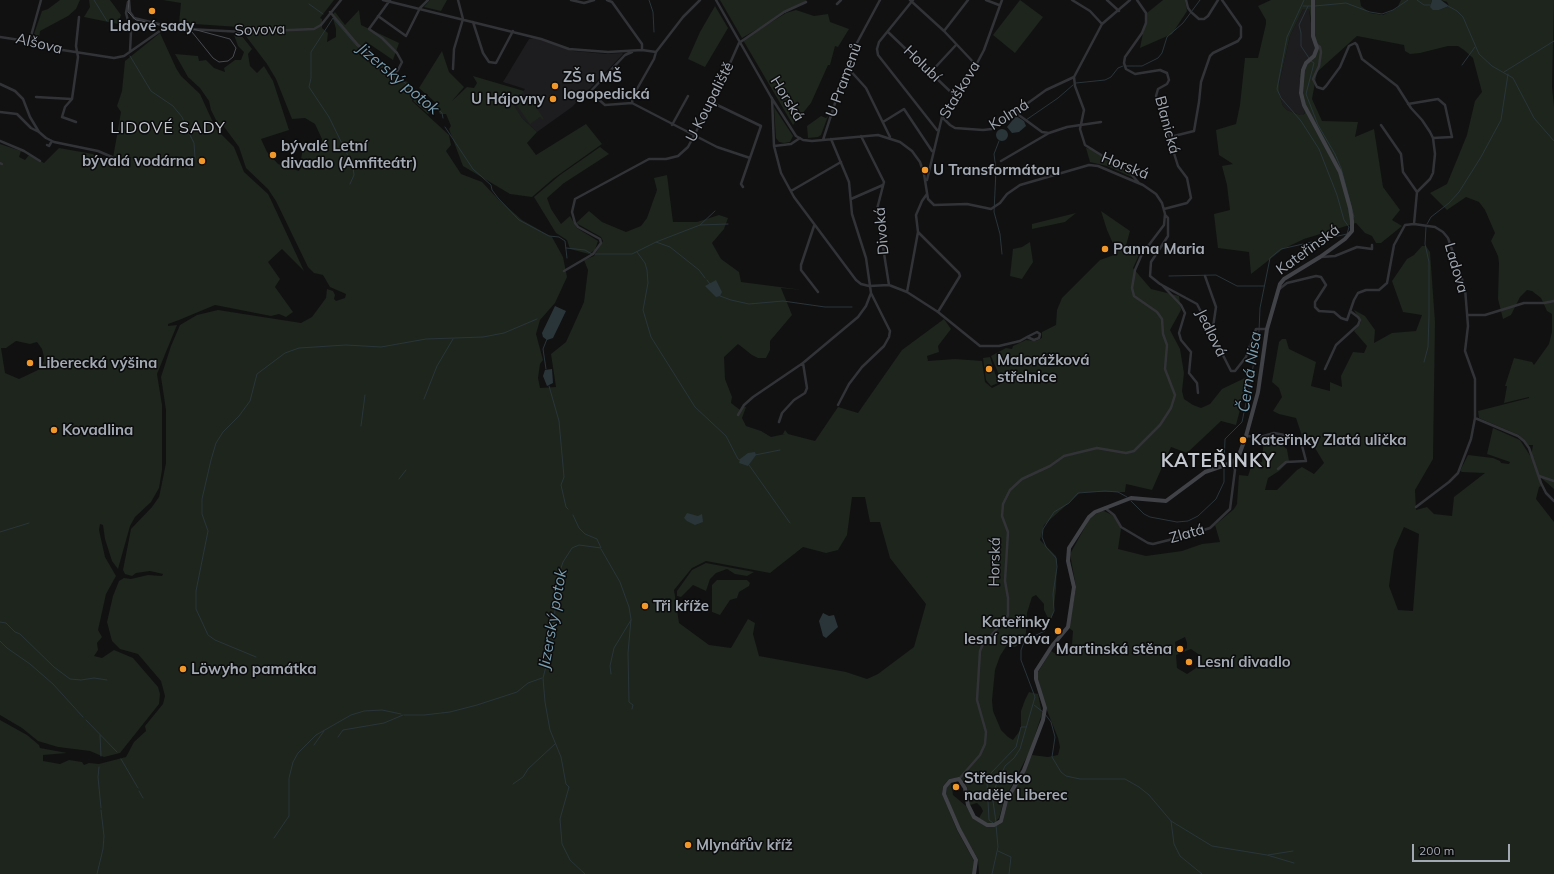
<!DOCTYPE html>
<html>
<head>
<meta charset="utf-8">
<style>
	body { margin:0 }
	#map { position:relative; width:1554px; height:874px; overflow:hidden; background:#111112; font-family:Mulish,sans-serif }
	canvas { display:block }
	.scale { position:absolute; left:1412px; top:844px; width:98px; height:18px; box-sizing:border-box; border:2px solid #a2a9b3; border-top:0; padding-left:5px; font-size:12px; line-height:14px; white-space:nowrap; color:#a2a9b3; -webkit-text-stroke:3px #0c0c0d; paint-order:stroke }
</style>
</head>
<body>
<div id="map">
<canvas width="1554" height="874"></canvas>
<div class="scale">200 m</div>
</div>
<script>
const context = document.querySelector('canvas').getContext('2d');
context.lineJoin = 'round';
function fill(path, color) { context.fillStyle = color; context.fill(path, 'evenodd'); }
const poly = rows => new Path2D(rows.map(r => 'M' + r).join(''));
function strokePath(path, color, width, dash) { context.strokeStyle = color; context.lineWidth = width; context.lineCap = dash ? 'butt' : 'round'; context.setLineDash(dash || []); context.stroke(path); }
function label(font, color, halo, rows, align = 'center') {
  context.font = font + ' Mulish,sans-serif'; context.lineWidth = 3; context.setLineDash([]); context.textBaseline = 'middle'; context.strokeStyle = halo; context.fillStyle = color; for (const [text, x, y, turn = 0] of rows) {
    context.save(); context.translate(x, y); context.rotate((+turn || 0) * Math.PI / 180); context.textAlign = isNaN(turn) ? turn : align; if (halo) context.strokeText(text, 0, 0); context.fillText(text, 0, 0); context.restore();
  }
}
fill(poly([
	[1303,9,1309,9,1315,51,1313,58,1304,63,1301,70,1299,79,1301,99,1305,112,1303,115,1300,115,1287,110,1283,106,1279,94,1279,84,1290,36],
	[534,38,574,51,606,54,622,53,623,54,572,107,537,132,522,118,512,104,525,89,503,82,529,39]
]), '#1d1d1f');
fill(poly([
	[60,0,80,0,76,9,68,16,40,31,39,39,34,34,42,11,48,9],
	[89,0,110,0,121,15,118,24,84,17,90,7],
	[163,0,334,0,320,18,322,19,322,28,328,33,327,42,336,37,336,29,332,15,335,12,345,25,359,10,361,25,399,43,393,60,365,41,388,73,410,83,415,93,412,101,449,135,451,145,446,151,461,174,482,182,498,199,522,220,552,237,563,257,567,277,555,303,540,320,536,334,543,360,540,364,538,378,540,388,556,387,551,354,566,342,584,302,588,270,584,260,594,256,603,241,601,237,576,223,589,211,602,222,626,232,641,226,647,218,657,190,654,178,667,175,673,222,697,222,719,215,728,218,724,229,712,243,721,259,739,272,741,282,803,290,781,288,792,315,770,341,770,350,766,358,758,358,752,355,738,344,724,357,725,379,732,397,731,403,740,410,743,407,746,407,742,418,746,426,761,431,771,437,785,434,783,434,785,430,788,434,815,441,838,407,858,413,902,350,944,319,951,329,938,346,939,352,927,356,928,361,955,359,982,361,985,382,992,388,1000,384,999,375,991,356,1006,348,1012,349,1013,346,1026,340,1036,341,1042,338,1042,332,1056,325,1057,310,1062,298,1100,260,1114,255,1115,248,1107,230,1101,211,1130,231,1124,253,1141,248,1144,244,1133,268,1151,289,1179,296,1181,310,1170,330,1180,349,1184,373,1182,391,1184,399,1193,405,1201,408,1210,404,1222,389,1249,376,1236,425,1221,421,1187,453,1171,447,1152,490,1126,484,1125,492,1081,492,1044,525,1040,540,1056,556,1057,560,1056,589,1053,614,1050,622,1044,610,1044,604,1036,595,1032,597,1027,613,1026,633,1021,643,1015,647,1007,645,1000,656,995,670,992,700,993,711,1001,730,1008,737,1013,740,1021,729,1021,711,1025,700,1029,692,1038,694,1042,714,1029,753,1004,800,999,818,994,823,987,823,979,818,983,811,981,807,977,803,970,805,967,787,960,777,949,779,943,786,942,794,957,830,974,861,975,874,0,874,0,720,27,735,39,745,40,748,67,753,43,755,43,761,60,764,69,760,82,762,84,765,89,763,99,764,126,757,134,742,146,731,145,726,163,704,165,696,161,681,138,654,120,649,112,641,107,622,113,596,119,581,124,578,131,579,148,575,162,576,163,574,150,571,136,573,132,576,125,574,123,570,131,529,152,507,159,497,161,488,166,463,166,410,161,377,171,346,180,325,197,315,218,310,301,323,312,317,326,298,327,289,333,291,335,295,334,299,336,301,345,298,346,294,330,287,323,275,314,273,308,267,276,201,268,189,246,168,239,147,222,124,218,124,211,110,209,101,200,88,188,77,175,54,198,56,199,61,206,60,214,68,225,72,224,68,235,60,241,60,244,52,238,46,234,35,241,35,252,49,248,54,250,66,257,73,264,66,273,81,289,130,261,139,267,152,278,164,299,171,304,142,315,148,321,146,322,139,315,124,305,118,292,119,276,79,267,64,239,27,179,23,181,3],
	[852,497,865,497,870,522,880,522,890,558,926,604,914,647,878,674,867,679,846,672,759,656,753,634,755,623,748,619,731,648,709,645,679,623,674,590,692,568,706,561,770,573,803,547,826,553,838,550,847,535],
	[430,0,447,0,441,11,424,7],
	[720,0,807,0,742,38],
	[1020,0,1043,17,1015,53,993,35],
	[1163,0,1185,0,1187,11,1172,34,1140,48,1147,13],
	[1271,0,1360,0,1361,6,1370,13,1383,15,1397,8,1401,0,1432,0,1430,6,1439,10,1449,6,1447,2,1441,0,1554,0,1552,87,1554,107,1554,489,1538,475,1541,486,1539,487,1536,499,1554,522,1554,874,979,874,978,859,960,828,946,794,947,787,951,782,953,795,966,806,973,818,987,827,1003,821,1008,801,1032,755,1048,757,1058,755,1060,747,1058,738,1046,708,1038,679,1038,672,1051,651,1059,656,1064,656,1069,652,1072,644,1073,631,1069,628,1076,587,1070,554,1090,518,1102,510,1114,516,1121,529,1118,549,1146,556,1182,551,1202,544,1220,542,1215,525,1234,509,1237,504,1239,475,1248,476,1252,464,1262,462,1264,437,1275,435,1279,443,1287,449,1289,461,1279,471,1268,478,1265,490,1277,490,1297,470,1302,467,1314,474,1324,463,1315,448,1302,436,1296,418,1279,414,1273,411,1282,397,1279,388,1272,382,1279,342,1282,339,1286,339,1289,349,1316,362,1311,386,1330,391,1330,382,1342,387,1341,376,1353,352,1364,353,1367,346,1354,331,1361,322,1354,310,1365,316,1375,330,1374,343,1392,333,1416,331,1422,315,1403,312,1392,281,1407,259,1414,255,1422,246,1426,246,1430,252,1435,322,1433,459,1415,490,1416,510,1427,507,1434,514,1452,516,1454,497,1485,473,1462,472,1460,471,1468,455,1493,458,1500,461,1501,463,1509,464,1510,462,1487,454,1493,428,1520,440,1531,457,1533,445,1528,445,1519,435,1479,418,1478,411,1529,398,1529,397,1504,403,1507,386,1505,386,1514,358,1532,362,1534,365,1549,344,1552,332,1552,314,1547,311,1541,298,1532,291,1527,290,1520,297,1511,315,1503,319,1498,299,1499,263,1498,256,1491,241,1495,233,1485,210,1479,202,1466,197,1447,210,1430,193,1447,184,1467,135,1475,101,1482,92,1473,58,1464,50,1458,46,1448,46,1420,53,1410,54,1405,51,1404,45,1357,36,1317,72,1312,99,1322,121,1358,122,1355,137,1374,129,1383,187,1400,210,1392,220,1402,226,1381,243,1376,243,1372,236,1365,233,1356,223,1304,239,1283,249,1251,274,1249,252,1218,248,1214,214,1230,210,1227,185,1222,166,1233,164,1219,155,1216,130,1236,124,1240,105,1245,58,1258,58,1266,24,1266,20,1258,6],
	[1303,9,1309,9,1310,13,1315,51,1313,58,1304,63,1301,70,1299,79,1301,99,1305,113,1303,115,1300,115,1287,110,1283,106,1279,94,1279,84,1290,36],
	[1404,527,1419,534,1413,611,1398,610,1389,586,1394,550],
	[1185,637,1187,643,1187,648,1180,652,1176,651,1175,642],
	[1191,649,1201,656,1196,668,1187,674,1177,668,1176,655],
	[715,6,728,28,705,67,688,59,700,32],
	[796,10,814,16,828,14,830,22,849,29,838,47,835,46,830,65,828,65,811,103,793,125,743,40,786,13],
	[160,33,176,68,181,76,200,94,216,129,234,147,244,172,268,194,271,200,304,271,282,249,268,262,280,279,275,287,293,312,286,317,279,314,271,316,215,305,179,320,168,324,168,326,177,325,157,374,162,405,162,470,159,488,151,502,135,517,130,526,118,569,112,561,105,539,103,525,100,524,99,530,105,557,116,576,106,594,98,630,102,637,97,643,98,650,94,656,102,658,114,650,133,658,158,687,160,694,159,704,120,753,104,757,90,751,58,747,38,741,22,728,0,715,0,144,21,151,19,157,25,160,29,155,44,163,59,148,93,154,98,160,105,162,106,157,113,158,121,112,117,106,122,91,125,61],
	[16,341,30,344,37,342,42,349,44,357,44,361,38,370,19,379,5,373,1,348,6,348],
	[442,51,449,72,464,87,452,101,467,87,474,88,477,83,473,76,524,91,513,104,522,118,537,132,527,143,536,155,586,124,602,144,554,178,532,197,510,194,463,166,449,129,451,126,446,114,440,114,435,102,419,88],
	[419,94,434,107,428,114,413,101],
	[527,94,544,119,543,120,540,117,530,124,516,104,526,97],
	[774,107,793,136,790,142,784,143,779,142,776,138],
	[821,116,826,118,828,116,821,135,818,137,808,138,807,126],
	[600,147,609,154,564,183,547,198,551,209,561,224,570,216,577,228,598,241,595,250,589,254,570,249,567,240,556,233,534,197,560,175],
	[1086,148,1091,149,1136,179,1107,166,1090,162],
	[1076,213,1065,222,1032,229,1032,224],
	[1030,242,1033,262,1022,279,1010,276,1013,249,1022,247],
	[990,357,998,383,991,386,986,380,983,358],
	[706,563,754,572,747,576,735,574,727,569,716,573,710,579,706,591,693,585,681,597,677,596,677,591,692,570],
	[717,580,747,580,750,583,749,586,739,592,737,598,730,600,720,615,712,612,712,585]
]), '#1d251d');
fill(poly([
	[1432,0,1441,0,1449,6,1439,10,1433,10,1430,7],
	[1016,116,1024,121,1026,126,1019,132,1012,133,1007,127],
	'996 135a6 6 0 1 1 12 0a6 6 0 1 1-12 0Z',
	[716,280,722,292,720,296,716,297,705,286],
	[555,306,566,311,553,338,547,340,543,337,542,333],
	[552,369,553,383,547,386,543,376,545,370],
	[755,452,756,455,748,466,739,463,740,459,748,453],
	[687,513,698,516,702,514,703,522,695,525,687,521,684,518],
	[823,613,829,616,834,615,838,627,826,638,823,636,819,621]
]), '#2a353a');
strokePath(poly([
	[94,0,107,21],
	[649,0,653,12,654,32],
	[1417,0,1424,5,1431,5],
	[309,4,323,14],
	[1303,6,1311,6],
	[1308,6,1299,25,1301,33,1301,46,1309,58],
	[1315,6,1346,3,1370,12,1382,14,1393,10,1408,0],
	[1448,6,1457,11,1463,17,1479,54,1492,66,1513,78,1534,118,1554,141],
	[130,56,151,91,173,106,182,117,186,126],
	[1311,61,1314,63,1306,94,1318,125,1335,154,1341,168,1354,217,1352,218],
	[1462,65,1475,47],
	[1126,66,1142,66,1158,58,1162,53,1167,37,1183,23,1200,0],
	[1504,72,1554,41],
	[1076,83,1105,80,1111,77,1118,68,1123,66],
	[1026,120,1058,98,1073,85],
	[445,127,473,169,491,185,492,190,498,198,519,220,549,236,559,237,565,241,567,258],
	[187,129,194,143,195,158,189,169],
	[999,141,994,154,996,170,994,212,1000,234,1002,254],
	[350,184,354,175,353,166,329,117,309,87,311,78,311,52,333,18,357,46,426,99,442,113,443,118],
	[1427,224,1431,217,1449,203,1459,192,1481,157,1501,120,1508,74],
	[700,225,715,211],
	[656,242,700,225,728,224],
	[566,248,585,250,592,254],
	[637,252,645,263,647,270,648,283,643,310,651,337,695,407,726,436,738,459,740,460],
	[595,254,632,254,656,242,670,247,699,270,705,278],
	[1169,276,1216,275,1237,286,1264,286],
	[707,280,710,284],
	[720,296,731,300,749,304,783,301,825,307,852,307],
	[1424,362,1428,347,1429,316,1429,262,1425,244,1426,227],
	[546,369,543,349,547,339],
	[549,386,559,421,564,477,561,485,566,507,568,509],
	[424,399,437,366,453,339],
	[361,426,365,395],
	[755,455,780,450],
	[749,465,790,523],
	[1224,465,1225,439,1242,422,1251,379,1259,331,1260,308,1270,258,1281,249,1347,234,1349,227,1344,220,1337,195,1319,149,1301,121,1281,98,1277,89,1287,37,1304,0],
	[399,479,406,470],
	[1131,501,1144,514,1150,517,1177,522,1188,521,1198,516,1216,499,1224,482,1224,468],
	[573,515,579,528,585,534,597,539,601,548,579,545,572,548,563,562,558,577,552,643,543,678,545,702,550,730,561,757,566,784,569,787,560,819,562,844,570,860,585,874],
	[0,532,29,523],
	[601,549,620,582,629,607,631,619,628,653,629,702,633,705,632,709],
	[0,622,6,623,15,632,20,634,54,667,70,679,81,680,94,678,107,680],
	[0,641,7,648,30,664,53,684,83,717],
	[256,657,215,640,208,635,196,609,196,591,208,531,202,514,202,499,211,460,216,443,223,432,239,416,250,401,257,374,285,353,299,348,346,345,381,347,426,339,483,337,504,333,537,319],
	[611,674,610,666,614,648,631,620],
	[1034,705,1043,712],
	[1045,714,1051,722,1055,737,1052,757,1061,772,1066,776,1080,779,1125,779,1139,787,1149,795,1171,821,1174,844,1180,856,1202,874],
	[404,715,424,715,450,712,477,705,517,692,528,683,542,678],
	[86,720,117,752],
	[100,735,101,756],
	[338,737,343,730,384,723,403,715],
	[314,745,324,731],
	[121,759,138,788],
	[99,767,98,777,101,808],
	[513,784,523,777,528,769,555,744],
	[139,791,143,798],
	[1171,821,1212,846,1267,855,1294,863],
	[996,822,992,794,1005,766,1014,758,1020,749,1035,697,1021,660,1021,650,1025,640,1045,631,1054,611,1053,594,1057,567,1056,558,1046,547,1042,537,1043,529,1054,512,1069,503,1078,493,1105,491,1118,492,1127,497],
	[993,823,989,820,987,783,991,773,1016,747,1021,727,1026,727],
	[274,838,289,816,289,778,293,762,298,753,316,735,351,715,364,711,382,710,401,714],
	[998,851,1011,857,1009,874],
	[1268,855,1293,851],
	[97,874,103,849,104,836,101,810],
	[992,874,998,847,996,825]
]), '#2a353a', 1);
strokePath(poly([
	[129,0,130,12,134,18,167,26],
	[383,0,541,39,569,49,608,52,642,50,656,52],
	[458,0,463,19],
	[571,0,584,3,594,0],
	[607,0,612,2,642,44,642,50],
	[716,0,771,97,796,136,803,140,812,141,878,135,900,142,912,151,920,162,924,174,928,199,934,205,967,204,991,209,1000,203,1007,194,1020,185,1089,165,1098,166,1143,185,1156,194,1162,203,1165,214,1164,225,1142,254,1135,270,1132,288,1134,296,1157,312,1162,319,1163,334,1167,345,1165,369,1175,395,1171,408,1160,425,1134,451,1126,453,1097,448,1064,456,1050,466,1022,479,1010,490,1003,504,1002,516,1008,532,1005,581,1008,598,1008,615,1004,621,983,644,980,651,977,700,986,732,985,744,980,755,959,779],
	[910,0,944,31,976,65],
	[913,0,879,42,877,49,878,55,937,130],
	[986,0,999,5],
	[1072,0,1090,11,1102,24],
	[1107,0,1119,11],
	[1130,0,1102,24,1074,77,1075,86,1084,110,1080,129,1085,145,1130,173,1139,183],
	[1137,0,1146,13,1146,23,1142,33,1125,57,1124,63,1126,69,1135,74,1160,70,1167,73,1169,80,1167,84,1158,89,1156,96,1178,166,1187,178,1191,198,1187,203,1164,209],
	[1186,0,1188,8,1191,12,1199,19,1204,19,1208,16,1218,0],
	[128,2,126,13,131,32,130,51],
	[837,4,841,0],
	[330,12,358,45,395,73,398,70,402,62,397,53,382,38,369,29,390,0],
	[378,16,406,36,420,8,428,0],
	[473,22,483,53,489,62,496,63,513,31],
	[944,31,968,0],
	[888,32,955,96],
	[0,37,33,42,43,47,114,58,124,56,167,26,188,29,243,32,314,29,321,25,341,0],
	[33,42,31,36,41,0],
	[739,43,784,12,806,2],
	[1316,44,1320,47,1321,52,1319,66,1313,79,1317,87,1323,89,1326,86,1340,67,1349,46,1355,43,1357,45,1362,59,1397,86,1411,108,1422,120,1430,132,1433,138,1435,154,1433,173,1430,179,1417,192,1414,224],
	[847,67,866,88,890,137],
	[453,69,454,49,463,19],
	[930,73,956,45],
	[0,84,15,91,23,99,30,117,39,132,46,138,54,142,98,151,112,157],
	[36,97,71,99],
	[772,98,774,146,781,173,794,197,856,280,861,284,869,286,889,285,907,292,938,312,980,346,999,346,1020,341,1027,337,1037,332,1040,334,1039,338,1034,340,1027,337],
	[711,102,761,126,741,184,743,187],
	[632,103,717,147,750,158],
	[632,103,633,96,654,59,656,52,683,17,700,0],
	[632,103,605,105,590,92,625,55,632,52],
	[1408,104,1438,99,1445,105,1452,137,1433,138],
	[0,112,17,114,31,128,39,132],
	[1016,113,1042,132,1049,133],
	[942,117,950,125,955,128,983,130,992,129,1046,90,1074,77],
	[76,122,62,117,65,107,72,99,78,57,76,46,79,17],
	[883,122,904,109,932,151],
	[672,125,688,96],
	[1381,125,1401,154,1403,172,1417,192],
	[861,136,884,182,877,209,889,285],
	[1170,137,1194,131,1199,102,1201,82,1210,56,1213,53,1238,41,1241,37,1241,27,1222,0],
	[831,139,849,182,852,214,866,258,871,293,890,331,889,337,884,346,862,367,849,384,838,405],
	[823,140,851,54,880,0],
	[0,141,24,151,40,161],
	[47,145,49,146,52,141],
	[774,146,791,144,800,138],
	[1001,161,1049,133,1067,127,1101,122],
	[0,163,2,164],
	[927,180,942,117,947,107,965,86,984,50,1002,0],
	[791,191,841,162],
	[851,199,883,185],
	[1165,215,1168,218,1168,236,1151,262,1150,276,1160,284,1197,304,1231,371,1235,371,1246,357,1256,329,1267,329],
	[814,226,801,265,801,270,818,292],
	[918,232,959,273,960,276,938,312],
	[1321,257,1335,256,1357,247,1372,249,1372,245],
	[564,271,593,254,601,243,600,239,578,227,575,223,572,212,575,199,649,159,666,159,678,156,688,147,720,86,739,43],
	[1205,276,1216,307,1212,334],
	[1162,285,1181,305,1185,313,1179,333,1181,340,1191,352,1189,373,1197,383,1198,393],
	[1278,290,1287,283,1316,276,1321,277,1326,285,1315,302,1315,307,1319,311,1334,312,1341,318,1347,320,1354,300,1358,293,1366,290,1379,290,1387,283,1394,245,1405,225,1414,224,1435,227,1443,232,1448,238,1465,288,1468,326,1465,351,1475,379,1475,418,1471,439,1458,473,1449,482,1416,507],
	[907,292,918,232,916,215,922,201,927,194],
	[1467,315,1485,315,1524,303,1544,303,1554,301],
	[1325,369,1336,345,1358,325,1360,320,1358,317,1350,311],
	[738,415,744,405,753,397,803,363,858,317,866,306,871,293],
	[1475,418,1518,436,1524,441,1529,448,1541,483,1546,493,1554,501],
	[779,422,782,413,794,400,805,393,807,388,803,363],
	[1246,436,1260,437,1274,433,1300,438,1306,461,1286,462,1278,469],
	[1539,476,1554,481],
	[1105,508,1114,515,1121,527,1148,543,1153,544,1185,536,1210,528,1230,509,1235,470,1233,462]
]), '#323337', 2.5);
strokePath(poly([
	[974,874,976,860,959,829,944,794,945,787,950,781,959,779,965,788,968,805,974,817,987,825,994,825,1001,821,1006,801,1024,770,1043,720,1045,708,1036,679,1036,671,1052,646,1068,627,1074,587,1068,561,1069,548,1089,517,1095,512,1131,498,1166,501,1205,472,1228,464,1238,458,1246,436,1258,392,1267,329,1280,284,1284,279,1320,257,1345,239,1352,231,1352,221,1350,208,1340,172,1304,105,1301,93,1303,70,1306,63,1314,56,1317,48,1313,36,1313,0]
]), '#404247', 4);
strokePath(poly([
	[129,0,128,12,136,20,192,32,213,58,219,62,228,61,233,57,236,48,230,39,193,29]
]), '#494b50', 1);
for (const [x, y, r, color] of [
	[152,11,4,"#f19729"],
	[555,86,4,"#f19729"],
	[553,99,4,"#f19729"],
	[273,155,4,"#f19729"],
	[202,161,4,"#f19729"],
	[925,170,4,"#f19729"],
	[1105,249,4,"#f19729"],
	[30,363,4,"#f19729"],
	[989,369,4,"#f19729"],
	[54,430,4,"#f19729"],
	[1243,440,4,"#f19729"],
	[645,606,4,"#f19729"],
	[1058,631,4,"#f19729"],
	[1180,649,4,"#f19729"],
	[1189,662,4,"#f19729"],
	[183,669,4,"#f19729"],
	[956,787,4,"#f19729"],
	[688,845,4,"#f19729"]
]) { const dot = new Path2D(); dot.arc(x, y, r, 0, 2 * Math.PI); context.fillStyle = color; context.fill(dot); strokePath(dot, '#0c0c0d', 1.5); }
label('bold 15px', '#a2a9b3', '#0c0c0d', [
	["Lidové sady",152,26,"center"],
	["ZŠ a MŠ",563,77],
	["logopedická",563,94],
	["U Hájovny",545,99,"right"],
	["bývalé Letní",281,146],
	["divadlo (Amfiteátr)",281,163],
	["bývalá vodárna",194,161,"right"],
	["U Transformátoru",933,170],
	["Panna Maria",1113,249],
	["Malorážková",997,360],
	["střelnice",997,377],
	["Liberecká výšina",38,363],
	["Kovadlina",62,430],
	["Kateřinky Zlatá ulička",1251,440],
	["Tři kříže",653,606],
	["Kateřinky",1050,622,"right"],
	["lesní správa",1050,639,"right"],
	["Martinská stěna",1172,649,"right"],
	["Lesní divadlo",1197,662],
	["Löwyho památka",191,669],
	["Středisko",964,778],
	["naděje Liberec",964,795],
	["Mlynářův kříž",696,845]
], 'left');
label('15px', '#a2a9b3', '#0c0c0d', [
	["Sovova",260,30,-2],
	["Alšova",39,44,13],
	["Holubí",922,64,44],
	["U Pramenů",844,80,-70],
	["Staškova",960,90,-59],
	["Horská",787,99,58],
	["U Koupaliště",710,102,-63],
	["Kolmá",1009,115,-32],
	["Blanická",1167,125,75],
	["Horská",1125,166,22],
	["Divoká",882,231,-95],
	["Kateřinská",1308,250,-36],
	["Ladova",1456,268,74],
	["Jedlová",1211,333,64],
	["Zlatá",1187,534,-16],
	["Horská",995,562,-89]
]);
label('italic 16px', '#789caf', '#0c0c0d', [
	["Jizerský potok",398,79,40],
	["Černá Nisa",1250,372,-81],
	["Jizerský potok",553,619,-80]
]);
context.letterSpacing = '1px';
label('16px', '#c3c7cf', '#0c0c0d', [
	["LIDOVÉ SADY",168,128]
]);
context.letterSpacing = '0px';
context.letterSpacing = '1px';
label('bold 19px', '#c3c7cf', '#0c0c0d', [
	["KATEŘINKY",1218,461]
]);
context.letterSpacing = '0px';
</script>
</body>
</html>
